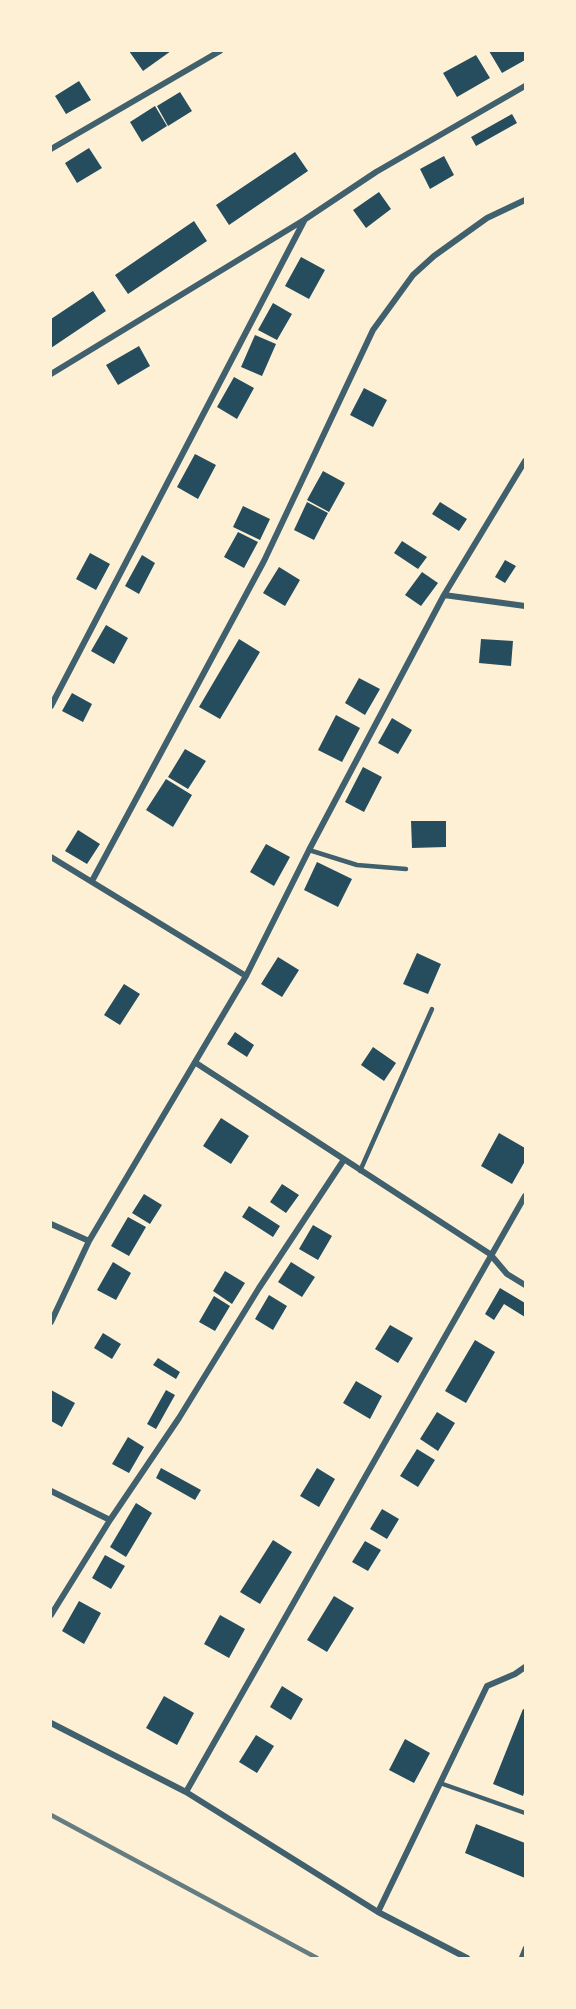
<!DOCTYPE html>
<html>
<head>
<meta charset="utf-8">
<style>
	body { margin:0 }
	#map { position:relative; width:576px; height:2009px; overflow:hidden; background:#fdf0d5; font-family:"Space Grotesk",sans-serif }
	canvas { display:block }
	.frame { position:absolute; inset:0; border:52px solid #fdf0d5; pointer-events:none }
</style>
</head>
<body>
<div id="map">
<canvas width="576" height="2009"></canvas>
<div class="frame"></div>
</div>
<script>
const context = document.querySelector('canvas').getContext('2d');
context.lineJoin = 'round';
function fill(path, color) { context.fillStyle = color; context.fill(path, 'evenodd'); }
const poly = rows => new Path2D(rows.map(r => 'M' + r).join(''));
function strokePath(path, color, width, dash) { context.strokeStyle = color; context.lineWidth = width; context.lineCap = dash ? 'butt' : 'round'; context.setLineDash(dash || []); context.stroke(path); }
fill(poly([
	[129,51,171,51,143,71],
	[489,51,525,51,525,60,502,73],
	[476,55,490,78,457,97,443,73],
	[79,81,91,100,66,114,55,96],
	[180,92,192,111,168,126,157,106],
	[155,106,167,126,142,142,130,122],
	[512,114,517,123,476,146,471,137],
	[89,148,102,168,77,183,65,163],
	[295,152,308,171,229,225,216,205],
	[444,156,454,175,430,189,420,169],
	[379,192,391,209,366,228,353,210],
	[194,221,207,241,128,294,115,275],
	[301,257,325,270,309,299,285,286],
	[93,291,106,311,51,348,51,319],
	[273,303,292,314,277,340,258,330],
	[255,335,276,344,262,376,241,367],
	[139,346,150,366,118,385,106,365],
	[234,377,254,388,237,419,217,407],
	[364,388,387,400,373,427,350,415],
	[195,454,216,465,198,499,177,487],
	[323,471,345,483,329,512,307,500],
	[307,502,328,513,314,540,294,530],
	[440,502,467,519,459,531,432,514],
	[243,506,270,519,260,540,233,527],
	[238,532,258,542,244,568,224,557],
	[402,541,427,557,418,569,394,553],
	[90,553,110,564,96,590,76,579],
	[142,555,155,563,139,594,125,586],
	[505,560,516,566,505,583,495,577],
	[279,567,300,580,285,606,263,593],
	[422,572,438,583,421,606,405,595],
	[106,625,128,638,114,664,91,651],
	[239,639,260,652,220,719,199,707],
	[481,639,513,641,511,666,479,663],
	[359,678,380,689,365,715,345,703],
	[72,693,92,704,83,722,62,711],
	[336,715,360,728,342,762,318,750],
	[392,718,412,730,398,754,378,743],
	[185,749,206,761,188,789,168,777],
	[363,767,382,777,364,812,345,802],
	[166,779,192,795,173,827,146,810],
	[411,821,446,821,446,847,412,848],
	[78,830,100,844,87,864,65,851],
	[266,844,290,857,274,886,250,872],
	[317,862,352,879,338,907,304,890],
	[417,953,441,964,428,994,403,984],
	[278,957,299,970,282,997,261,984],
	[124,984,140,994,120,1025,104,1015],
	[235,1032,254,1045,247,1057,227,1044],
	[373,1047,396,1063,384,1081,361,1065],
	[221,1118,249,1136,231,1164,203,1146],
	[499,1133,525,1148,525,1161,512,1184,481,1166],
	[282,1184,299,1195,286,1213,270,1202],
	[144,1194,162,1205,150,1224,132,1213],
	[249,1206,280,1226,273,1237,242,1217],
	[128,1217,146,1227,129,1256,111,1246],
	[313,1225,332,1236,318,1260,299,1249],
	[113,1262,131,1273,116,1300,97,1290],
	[291,1262,315,1277,302,1297,278,1282],
	[225,1271,245,1283,232,1304,213,1291],
	[500,1288,525,1303,525,1317,504,1304,494,1320,485,1314],
	[269,1295,287,1306,273,1330,255,1319],
	[214,1296,230,1306,215,1331,199,1322],
	[390,1325,413,1338,398,1363,375,1349],
	[103,1333,121,1344,112,1359,94,1348],
	[475,1340,495,1352,466,1403,445,1391],
	[158,1358,180,1372,176,1379,153,1365],
	[356,1381,382,1396,370,1419,343,1403],
	[51,1390,75,1403,62,1427,51,1421],
	[166,1390,175,1395,156,1429,147,1424],
	[437,1412,455,1423,438,1451,420,1439],
	[128,1437,144,1447,129,1473,112,1464],
	[417,1449,435,1460,418,1487,400,1476],
	[161,1468,201,1490,195,1500,156,1478],
	[317,1468,335,1479,319,1507,300,1496],
	[136,1503,152,1513,126,1557,110,1547],
	[382,1509,399,1519,387,1539,370,1529],
	[273,1540,292,1552,260,1604,240,1592],
	[365,1541,381,1550,368,1571,352,1562],
	[105,1555,125,1566,111,1589,92,1578],
	[334,1596,354,1608,327,1652,307,1640],
	[79,1601,101,1613,84,1644,62,1631],
	[220,1615,245,1629,229,1658,204,1644],
	[282,1686,303,1699,291,1720,270,1707],
	[164,1696,194,1713,177,1745,146,1728],
	[523,1709,525,1710,525,1790,523,1796,493,1784],
	[256,1735,274,1746,257,1773,239,1762],
	[405,1739,430,1753,414,1783,389,1770],
	[476,1824,525,1843,525,1878,465,1853]
]), '#264d5e');
strokePath(poly([
	[309,850,357,865,406,869],
	[360,1171,432,1009],
	[440,1783,525,1813],
	[521,1958,525,1948]
]), '#3f606c', 4.5);
strokePath(poly([
	[51,149,220,51],
	[51,374,304,220,376,172,525,86],
	[444,595,525,606],
	[51,706,304,221],
	[51,857,246,976,309,850,444,595,525,461],
	[92,881,264,561,373,330,413,275,434,256,487,218,525,200],
	[196,1063,490,1254,507,1274,525,1285],
	[51,1224,89,1241],
	[51,1322,89,1241,246,976],
	[51,1491,110,1520],
	[51,1615,110,1520,179,1418,259,1288,343,1161],
	[51,1723,186,1792,378,1912,467,1958],
	[186,1792,525,1196],
	[378,1912,487,1686,515,1674,525,1667]
]), '#3f606c', 6);
strokePath(poly([
	[51,1815,317,1958]
]), '#657d81', 4.5);
</script>
</body>
</html>
